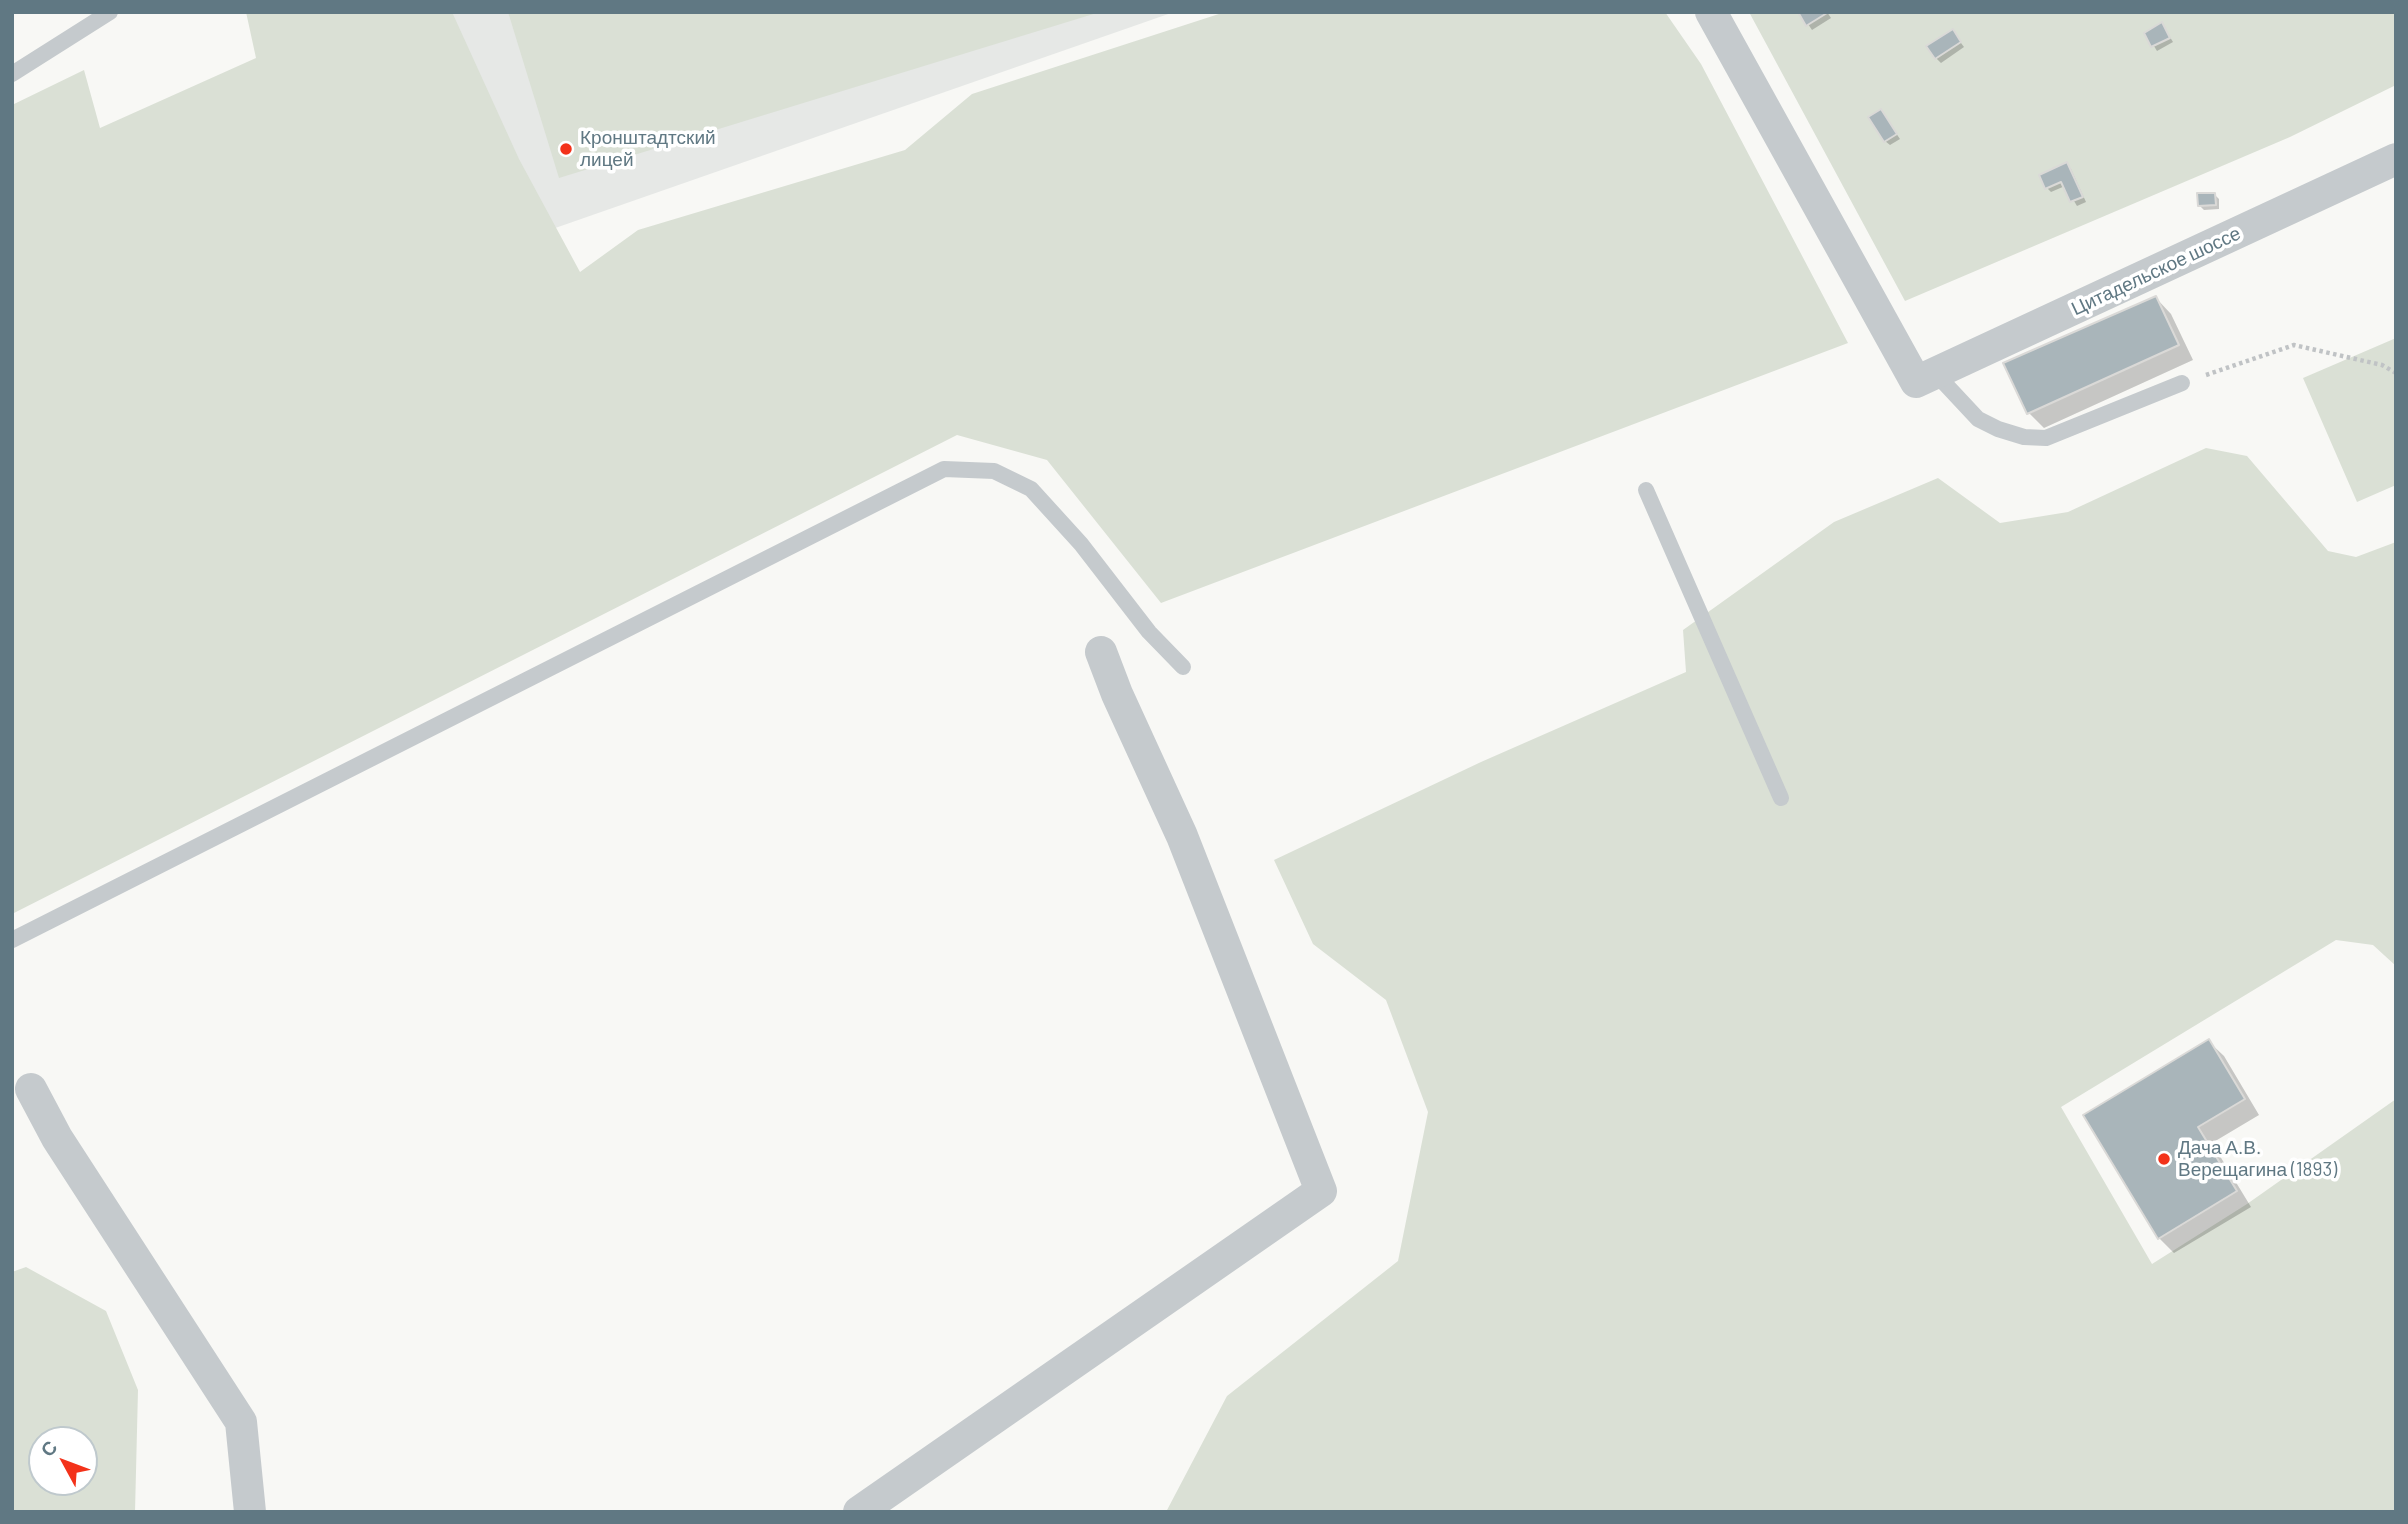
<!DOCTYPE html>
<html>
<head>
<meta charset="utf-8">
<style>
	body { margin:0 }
	#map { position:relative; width:2408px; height:1524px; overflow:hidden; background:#f8f8f5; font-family:Barlow,sans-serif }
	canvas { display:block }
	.frame { position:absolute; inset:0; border:14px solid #607883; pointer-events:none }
	.north { position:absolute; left:28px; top:1426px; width:70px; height:70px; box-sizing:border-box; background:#fff; border:2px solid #bfc9cd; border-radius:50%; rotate:311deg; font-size:19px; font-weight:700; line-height:28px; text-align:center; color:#607883 }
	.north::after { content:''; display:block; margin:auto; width:24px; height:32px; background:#f3321a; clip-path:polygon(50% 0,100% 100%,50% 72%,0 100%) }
</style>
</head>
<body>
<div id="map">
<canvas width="2408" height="1524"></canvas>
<div class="frame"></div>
<div class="north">С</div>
</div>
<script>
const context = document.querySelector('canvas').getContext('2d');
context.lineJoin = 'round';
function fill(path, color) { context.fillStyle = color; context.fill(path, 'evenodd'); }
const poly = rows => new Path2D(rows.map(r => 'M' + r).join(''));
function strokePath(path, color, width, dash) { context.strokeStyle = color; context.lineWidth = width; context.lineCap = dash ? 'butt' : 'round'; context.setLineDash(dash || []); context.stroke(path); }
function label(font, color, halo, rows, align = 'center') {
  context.font = font + ' Barlow,sans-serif'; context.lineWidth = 7; context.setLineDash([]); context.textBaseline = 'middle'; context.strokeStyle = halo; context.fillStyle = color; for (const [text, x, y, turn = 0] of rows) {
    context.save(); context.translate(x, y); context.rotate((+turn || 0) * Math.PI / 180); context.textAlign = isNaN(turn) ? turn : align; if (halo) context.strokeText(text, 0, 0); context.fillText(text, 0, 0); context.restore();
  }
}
fill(poly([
	[306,12,1174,12,392,285]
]), '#e6e8e6');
fill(poly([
	[246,12,452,12,519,159,580,272,638,230,905,150,972,94,1225,12,1665,12,1701,64,1848,343,1161,603,1047,460,957,435,12,914,12,105,84,70,100,128,256,58],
	[508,12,1100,12,559,178],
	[1749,12,2396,12,2396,85,2290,137,1905,301],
	[2396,338,2396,485,2357,502,2303,378],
	[2206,448,2247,456,2328,551,2356,557,2396,542,2396,966,2373,945,2336,940,2061,1107,2152,1264,2247,1204,2396,1099,2396,1512,1166,1512,1227,1396,1398,1261,1428,1112,1386,1000,1313,944,1274,860,1481,762,1686,672,1683,630,1834,522,1938,478,2000,523,2068,512],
	[26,1267,106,1311,138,1390,135,1512,12,1512,12,1272],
	[84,1440,84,1482,42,1482,42,1440]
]), '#dae0d5');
fill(poly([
	[1800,12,1827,12,1831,18,1812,30],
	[2162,24,2173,42,2157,51,2146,33],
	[1952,31,1964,47,1941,63,1936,58],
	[1881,111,1900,139,1890,145,1885,141],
	[2067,164,2071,169,2086,202,2077,206,2065,186,2051,192,2047,188],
	[2214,194,2219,199,2219,209,2204,210,2199,205],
	[2156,298,2171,314,2193,360,2044,428,2029,413],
	[2208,1041,2224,1056,2259,1115,2212,1143,2251,1207,2174,1253,2159,1238]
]), '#0003');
const building = poly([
	[1798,12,1827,12,1827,13,1806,26,1798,12],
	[2162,22,2170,38,2151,47,2144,33,2162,22],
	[1953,29,1961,42,1935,59,1926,46,1953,29],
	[1881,109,1897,134,1884,142,1868,117,1881,109],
	[2067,162,2083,197,2070,202,2061,182,2045,189,2039,175,2067,162],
	[2197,193,2215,193,2216,205,2198,206,2197,193],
	[2156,296,2179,345,2027,414,2003,363,2156,296],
	[2209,1039,2245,1099,2198,1127,2237,1191,2158,1239,2083,1115,2209,1039]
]);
fill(building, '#a9b5ba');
strokePath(building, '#dad9d7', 2);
strokePath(poly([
	[2206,375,2294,345,2382,365,2396,373]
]), '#c0c3c5', 4.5, [3.5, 3.5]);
strokePath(poly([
	[12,74,110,12],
	[1935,373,1978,419,1998,429,2024,437,2046,438,2182,383],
	[1646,490,1781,798],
	[12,940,944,469,994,471,1031,489,1081,544,1149,632,1183,667]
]), '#c5cacd', 16);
strokePath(poly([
	[1711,12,1916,382,2396,159],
	[31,1089,57,1138,241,1422,250,1512],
	[859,1512,1321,1191,1182,836,1117,694,1101,652]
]), '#c5cacd', 32);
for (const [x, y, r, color] of [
	[566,149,7,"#f3321a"],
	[2164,1159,7,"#f3321a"]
]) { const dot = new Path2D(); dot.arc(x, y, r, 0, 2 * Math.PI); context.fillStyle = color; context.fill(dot); strokePath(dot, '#fff', 2.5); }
label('19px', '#607883', '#fff', [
	["Кронштадтский",580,138],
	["лицей",580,160],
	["Дача А.В.",2178,1148],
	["Верещагина (1893)",2178,1170]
], 'left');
label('19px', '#607883', '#fff', [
	["Цитадельское шоссе",2156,271,-25]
]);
</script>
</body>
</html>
